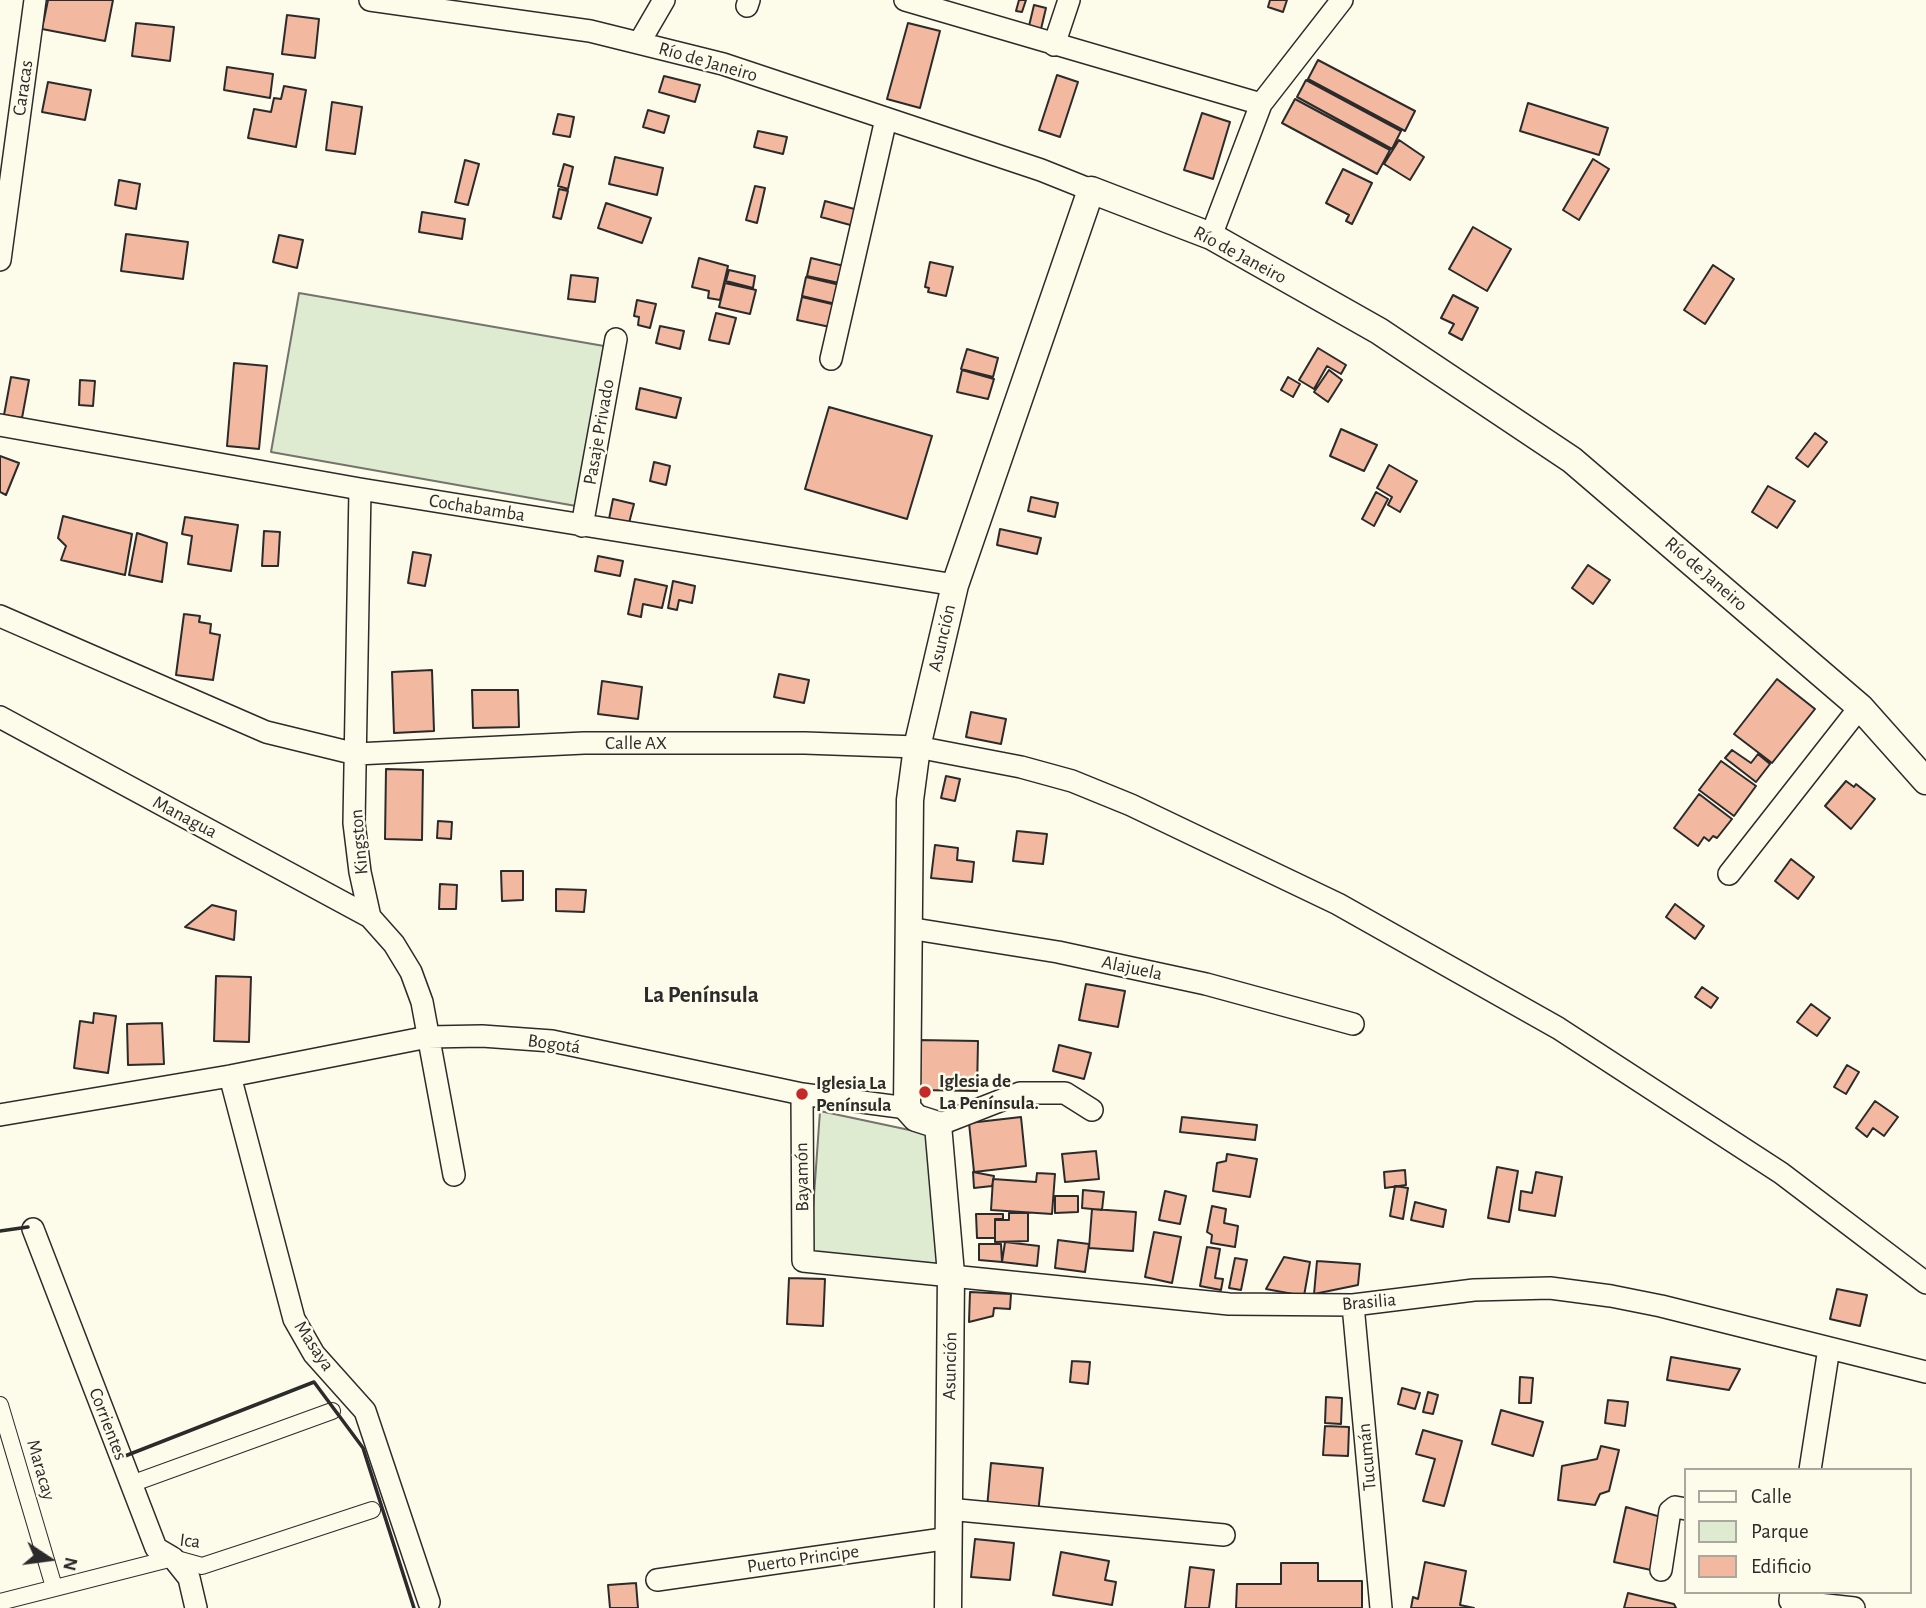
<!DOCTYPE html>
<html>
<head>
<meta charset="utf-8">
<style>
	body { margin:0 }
	#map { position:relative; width:1926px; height:1608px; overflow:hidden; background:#fdfbea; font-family:"Alegreya Sans",sans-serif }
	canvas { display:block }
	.legend { position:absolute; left:1684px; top:1468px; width:228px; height:126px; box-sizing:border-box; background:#fdfbea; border:2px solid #a9a89e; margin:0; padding:9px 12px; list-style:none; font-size:21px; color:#2b2b2b }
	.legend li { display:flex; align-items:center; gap:14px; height:35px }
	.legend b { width:35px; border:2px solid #a9a89e }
	.north { position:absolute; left:14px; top:1524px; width:70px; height:70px; -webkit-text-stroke:5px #fdfbea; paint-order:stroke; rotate:103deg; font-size:19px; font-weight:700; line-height:28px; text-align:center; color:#2b2b2b }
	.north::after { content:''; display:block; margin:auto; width:24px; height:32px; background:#2b2b2b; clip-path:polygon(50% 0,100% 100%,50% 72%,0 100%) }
</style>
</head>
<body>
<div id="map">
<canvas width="1926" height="1608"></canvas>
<ul class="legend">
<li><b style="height:9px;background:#fdfbea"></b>Calle</li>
<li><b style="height:19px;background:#deebd1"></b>Parque</li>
<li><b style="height:19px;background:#f2b8a0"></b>Edificio</li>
</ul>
<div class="north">N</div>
</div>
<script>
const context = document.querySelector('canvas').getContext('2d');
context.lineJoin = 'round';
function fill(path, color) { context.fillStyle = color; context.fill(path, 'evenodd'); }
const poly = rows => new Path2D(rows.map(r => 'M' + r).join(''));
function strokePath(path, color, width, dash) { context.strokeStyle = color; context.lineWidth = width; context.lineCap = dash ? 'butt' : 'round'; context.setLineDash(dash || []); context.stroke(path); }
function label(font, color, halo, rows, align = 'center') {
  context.font = font + ' "Alegreya Sans",sans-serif'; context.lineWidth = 5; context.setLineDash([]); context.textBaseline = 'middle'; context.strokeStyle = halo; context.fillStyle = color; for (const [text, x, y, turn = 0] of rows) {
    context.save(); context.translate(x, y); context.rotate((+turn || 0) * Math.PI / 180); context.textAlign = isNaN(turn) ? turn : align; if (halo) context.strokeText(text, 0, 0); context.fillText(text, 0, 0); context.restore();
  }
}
const green = poly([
	[299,293,604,346,576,506,271,452,299,293],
	[820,1111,933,1135,938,1264,810,1252,820,1111]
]);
fill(green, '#deebd1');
strokePath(green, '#74746e', 2);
const building = poly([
	[48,0,113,0,105,41,42,29,48,0],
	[1019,0,1026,0,1022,12,1016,11,1019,0],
	[1270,0,1287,0,1283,12,1268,7,1270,0],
	[1034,5,1046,8,1041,29,1029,26,1034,5],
	[287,15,319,19,315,58,282,54,287,15],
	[136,23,174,27,170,61,132,56,136,23],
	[908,23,940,31,920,108,887,99,908,23],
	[1318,60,1415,111,1405,131,1308,79,1318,60],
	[227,67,273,74,270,98,224,90,227,67],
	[1057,75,1078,82,1060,137,1039,130,1057,75],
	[664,76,700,85,695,102,659,92,664,76],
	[1306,80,1401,131,1392,149,1297,97,1306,80],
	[48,82,91,90,85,120,42,112,48,82],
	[284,86,306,90,296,147,248,138,254,109,271,112,274,98,281,99,284,86],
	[1295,99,1390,150,1377,174,1282,123,1295,99],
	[332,102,362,107,355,154,326,150,332,102],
	[1528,103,1608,128,1599,155,1520,131,1528,103],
	[648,110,669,116,664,133,643,127,648,110],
	[1202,113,1230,122,1213,179,1184,170,1202,113],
	[558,114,574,117,570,137,553,134,558,114],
	[758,131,787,137,783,154,754,147,758,131],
	[1399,140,1424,157,1410,180,1384,164,1399,140],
	[615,157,663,168,657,195,609,184,615,157],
	[1593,159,1609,169,1579,220,1563,210,1593,159],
	[465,160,479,164,468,205,455,202,465,160],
	[564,164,573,167,568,189,558,186,564,164],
	[1343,169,1372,183,1352,224,1346,221,1349,215,1326,203,1343,169],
	[119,180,140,184,136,209,115,205,119,180],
	[755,186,765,188,757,223,746,220,755,186],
	[559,189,568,191,561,219,553,217,559,189],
	[825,201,858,210,854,226,821,217,825,201],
	[606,203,651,218,642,243,598,228,606,203],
	[422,212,465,219,462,239,419,232,422,212],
	[1473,227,1511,249,1487,291,1449,269,1473,227],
	[126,234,188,242,183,279,121,271,126,234],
	[279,235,303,240,297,268,273,262,279,235],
	[699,258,728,266,720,300,708,298,709,291,692,287,699,258],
	[811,258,844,266,839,283,807,276,811,258],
	[930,262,953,267,946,296,928,292,929,288,925,287,930,262],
	[1713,265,1734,279,1705,324,1684,310,1713,265],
	[729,270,755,276,753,288,726,281,729,270],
	[571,275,598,278,595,302,568,299,571,275],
	[806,277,840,285,836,304,802,296,806,277],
	[725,283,756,290,750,314,719,307,725,283],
	[1453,295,1478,308,1462,340,1449,333,1454,324,1441,318,1453,295],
	[802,297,836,305,830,327,797,320,802,297],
	[637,300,656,304,650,328,638,325,639,317,634,316,637,300],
	[716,313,736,318,729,344,709,340,716,313],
	[660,326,684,331,680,349,656,343,660,326],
	[1318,348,1346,365,1341,374,1327,366,1314,389,1299,380,1318,348],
	[967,349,998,358,993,377,961,369,967,349],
	[234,363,267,366,259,449,227,446,234,363],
	[962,370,994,379,988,399,957,392,962,370],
	[1329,370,1342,380,1328,402,1314,392,1329,370],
	[11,377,29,380,22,418,4,415,11,377],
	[1288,377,1300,384,1293,397,1281,390,1288,377],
	[80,380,95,381,93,406,79,405,80,380],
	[640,388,681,398,676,418,636,409,640,388],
	[829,407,932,436,907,519,805,489,829,407],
	[1341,429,1377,445,1364,471,1330,456,1341,429],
	[1815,433,1827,442,1808,467,1796,458,1815,433],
	[0,456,19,463,6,495,0,492,0,456],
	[654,462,670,466,666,485,650,481,654,462],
	[1389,465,1417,481,1400,512,1388,505,1392,497,1377,488,1389,465],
	[1768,486,1795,501,1777,528,1752,512,1768,486],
	[1376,492,1388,499,1374,526,1362,519,1376,492],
	[1031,497,1058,503,1055,517,1028,511,1031,497],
	[613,499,634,504,629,523,609,519,613,499],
	[63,516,132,534,125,575,61,560,66,546,58,538,63,516],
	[185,517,238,525,231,571,188,564,192,536,182,534,185,517],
	[1000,529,1041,538,1037,554,997,545,1000,529],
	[264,531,280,532,278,566,262,566,264,531],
	[137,533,167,543,162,582,129,575,137,533],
	[413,552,431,555,425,586,408,583,413,552],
	[598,556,623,561,620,576,595,571,598,556],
	[1588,565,1610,580,1593,604,1572,588,1588,565],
	[635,579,667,586,662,608,643,604,641,617,628,614,635,579],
	[673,581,695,586,692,603,679,600,677,610,668,608,673,581],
	[184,614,200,616,199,622,211,624,210,633,220,635,213,680,176,675,184,614],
	[432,670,434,731,394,733,392,672,432,670],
	[779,674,809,680,804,703,774,697,779,674],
	[1777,679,1815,709,1772,763,1734,734,1777,679],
	[602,681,642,687,638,719,598,714,602,681],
	[472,690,518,690,519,727,473,728,472,690],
	[971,712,1006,719,1001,744,966,737,971,712],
	[1732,750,1751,763,1758,754,1770,764,1756,782,1725,758,1732,750],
	[1721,761,1756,786,1734,816,1699,790,1721,761],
	[386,769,423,770,422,840,385,839,386,769],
	[946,776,960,779,955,801,941,798,946,776],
	[1846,781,1854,787,1856,784,1875,799,1851,829,1825,806,1846,781],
	[1699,794,1732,819,1717,838,1713,836,1709,841,1704,837,1698,846,1674,828,1699,794],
	[438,821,452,822,451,839,437,838,438,821],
	[1017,831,1047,834,1043,864,1013,861,1017,831],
	[935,845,958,848,957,860,974,862,972,882,931,878,935,845],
	[1791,859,1814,877,1798,899,1775,881,1791,859],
	[501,871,523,871,523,900,502,901,501,871],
	[440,884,457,885,456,909,439,909,440,884],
	[556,889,586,890,584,912,556,911,556,889],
	[1675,904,1704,926,1695,939,1666,917,1675,904],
	[212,905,236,911,234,940,185,927,212,905],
	[216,976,251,977,249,1042,214,1041,216,976],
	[1086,984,1125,991,1118,1027,1079,1020,1086,984],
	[1702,987,1718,998,1711,1008,1695,997,1702,987],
	[1811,1004,1830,1018,1817,1036,1797,1022,1811,1004],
	[94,1013,116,1016,108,1073,74,1068,80,1021,93,1023,94,1013],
	[162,1023,164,1064,128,1065,127,1024,162,1023],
	[918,1040,978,1041,977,1091,918,1090,918,1040],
	[1059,1045,1091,1053,1084,1079,1053,1071,1059,1045],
	[1847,1065,1859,1072,1846,1094,1834,1087,1847,1065],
	[1875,1101,1898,1117,1884,1136,1873,1128,1867,1137,1856,1128,1875,1101],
	[1021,1117,1026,1166,974,1172,969,1123,1021,1117],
	[1182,1117,1257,1125,1255,1140,1180,1132,1182,1117],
	[1096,1151,1099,1179,1065,1182,1062,1154,1096,1151],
	[1227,1154,1257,1159,1250,1197,1213,1191,1217,1163,1226,1161,1227,1154],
	[1497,1167,1518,1171,1509,1222,1488,1218,1497,1167],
	[1405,1170,1406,1185,1385,1188,1384,1172,1405,1170],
	[973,1172,994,1176,992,1186,974,1188,973,1172],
	[1536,1172,1562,1177,1555,1216,1519,1210,1521,1191,1532,1193,1536,1172],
	[1037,1173,1055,1174,1052,1214,991,1210,993,1179,1036,1182,1037,1173],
	[1395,1186,1408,1188,1403,1219,1390,1216,1395,1186],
	[1083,1190,1104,1192,1102,1210,1082,1208,1083,1190],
	[1165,1191,1186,1196,1180,1224,1159,1220,1165,1191],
	[1055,1196,1078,1196,1078,1212,1055,1213,1055,1196],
	[1415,1202,1446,1210,1443,1227,1411,1220,1415,1202],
	[1212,1206,1226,1209,1224,1223,1238,1226,1235,1247,1211,1243,1212,1235,1207,1232,1212,1206],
	[1092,1209,1136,1212,1133,1251,1089,1248,1092,1209],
	[1009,1213,1028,1213,1028,1241,995,1242,995,1220,1009,1220,1009,1213],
	[976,1214,1003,1214,1003,1219,995,1219,995,1238,977,1238,976,1214],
	[1154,1232,1181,1237,1172,1283,1145,1277,1154,1232],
	[1058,1240,1089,1244,1085,1272,1055,1268,1058,1240],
	[1005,1242,1039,1246,1037,1266,1002,1262,1005,1242],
	[979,1244,1001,1244,1002,1262,979,1260,979,1244],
	[1207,1247,1220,1249,1215,1278,1223,1279,1221,1290,1200,1286,1207,1247],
	[1284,1257,1310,1262,1304,1296,1266,1289,1284,1257],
	[1235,1258,1247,1260,1241,1290,1229,1288,1235,1258],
	[1317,1261,1360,1264,1358,1285,1314,1294,1317,1261],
	[789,1278,825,1279,823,1326,787,1324,789,1278],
	[1837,1289,1867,1295,1860,1326,1830,1319,1837,1289],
	[970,1292,1011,1294,1010,1309,994,1308,993,1316,969,1322,970,1292],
	[1671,1357,1740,1369,1729,1390,1667,1380,1671,1357],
	[1072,1361,1090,1362,1088,1384,1070,1382,1072,1361],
	[1520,1377,1533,1378,1531,1403,1519,1403,1520,1377],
	[1402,1388,1420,1393,1415,1409,1398,1404,1402,1388],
	[1428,1392,1438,1395,1433,1414,1423,1412,1428,1392],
	[1326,1397,1342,1398,1341,1424,1325,1423,1326,1397],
	[1608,1400,1628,1402,1625,1426,1605,1423,1608,1400],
	[1501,1410,1543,1422,1533,1456,1492,1444,1501,1410],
	[1325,1426,1349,1427,1348,1456,1323,1455,1325,1426],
	[1423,1430,1462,1441,1444,1506,1423,1501,1435,1459,1416,1454,1423,1430],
	[1601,1446,1619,1450,1609,1491,1600,1494,1595,1505,1558,1500,1562,1466,1597,1459,1601,1446],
	[991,1463,1043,1468,1038,1513,987,1508,991,1463],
	[1626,1507,1661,1517,1651,1570,1614,1562,1626,1507],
	[975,1539,1014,1543,1010,1580,971,1577,975,1539],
	[1061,1552,1109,1561,1105,1580,1116,1582,1112,1605,1053,1595,1061,1552],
	[1425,1562,1466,1571,1460,1605,1474,1608,1411,1608,1413,1597,1418,1599,1425,1562],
	[1281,1563,1318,1563,1318,1581,1362,1581,1362,1608,1236,1608,1237,1584,1281,1584,1281,1563],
	[1190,1567,1214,1570,1209,1608,1185,1608,1190,1567],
	[636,1583,638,1608,610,1608,608,1585,636,1583],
	[1628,1593,1674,1604,1676,1608,1624,1608,1628,1593]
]);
fill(building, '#f2b8a0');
strokePath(building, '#2b2b2b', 2);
const pedestrian = poly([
	[0,1405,54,1587],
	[131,1484,332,1411],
	[0,1602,173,1558,202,1566,372,1510]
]);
const minor = poly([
	[370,0,590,31,723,64,1041,170,1091,190],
	[905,0,1261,104],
	[747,6,749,0],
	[639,43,664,0],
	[1054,45,1069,0],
	[1211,236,1261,104,1342,0],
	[0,260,35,0],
	[831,359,886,119],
	[0,425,360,489,955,585],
	[360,489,354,823,360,872,370,917,394,944,411,972,422,1002,454,1175],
	[582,526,616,339],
	[0,616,266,732,356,754,584,743,805,743,917,747,1021,767,1072,781,1131,805,1338,904,1558,1028,1781,1173,1926,1283],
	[0,717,370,917],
	[1729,874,1860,707],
	[908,928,1058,952,1206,984,1353,1024],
	[230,1076,294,1319,314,1354,365,1411,429,1602],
	[802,1094,803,1261,1229,1304,1353,1305,1474,1290,1550,1288,1611,1296,1661,1306,1926,1372],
	[0,1115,230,1076,428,1037,482,1036,552,1041,802,1094,907,1108],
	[938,1125,1020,1093,1065,1093,1092,1110],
	[33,1229,156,1548,173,1558,189,1578,196,1608],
	[1353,1305,1381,1608],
	[1810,1470,1829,1348],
	[948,1509,1224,1535],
	[1661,1570,1670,1511,1675,1507,1686,1509],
	[657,1580,950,1538],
	[1791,1592,1790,1601,1854,1608]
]);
const tertiary = poly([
	[948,1608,951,1274,938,1125,916,1118,907,1108,910,800,917,747,955,585,1091,190,1211,236,1379,331,1572,460,1860,707,1926,781]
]);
strokePath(pedestrian, '#2b2b2b', 18);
strokePath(minor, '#2b2b2b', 24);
strokePath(tertiary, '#2b2b2b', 29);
strokePath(pedestrian, '#fdfbea', 16);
strokePath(minor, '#fdfbea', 21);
strokePath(tertiary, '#fdfbea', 26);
strokePath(poly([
	[0,1231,28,1227],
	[125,1456,314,1382,363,1448,414,1608]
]), '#2b2b2b', 3.5);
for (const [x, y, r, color] of [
	[925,1092,7,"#c62828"],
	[802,1094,7,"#c62828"]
]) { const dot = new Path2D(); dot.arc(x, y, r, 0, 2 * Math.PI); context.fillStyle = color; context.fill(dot); strokePath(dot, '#fdfbea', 2.5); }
label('19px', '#2b2b2b', '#fdfbea', [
	["Río de Janeiro",708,62,16],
	["Caracas",23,88,-82],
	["Río de Janeiro",1240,255,28],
	["Pasaje Privado",599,432,-80],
	["Cochabamba",477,508,9],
	["Río de Janeiro",1706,574,41],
	["Asunción",942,638,-77],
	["Calle AX",636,743],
	["Managua",185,817,28],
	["Kingston",359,842,-95],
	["Alajuela",1132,968,12],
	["Bogotá",554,1044,8],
	["Bayamón",802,1177,-91],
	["Brasilia",1369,1302,-5],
	["Masaya",314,1346,56],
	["Asunción",950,1366,-89],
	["Corrientes",108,1424,69],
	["Tucumán",1367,1457,-95],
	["Maracay",41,1470,74],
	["Ica",190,1541,7],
	["Puerto Principe",803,1559,-8]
]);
label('bold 19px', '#2b2b2b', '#fdfbea', [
	["Iglesia de",939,1081],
	["La Península.",939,1103],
	["Iglesia La",816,1083],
	["Península",816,1105]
], 'left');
label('bold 23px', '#2b2b2b', '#fdfbea', [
	["La Península",701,995]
]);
</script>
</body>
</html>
